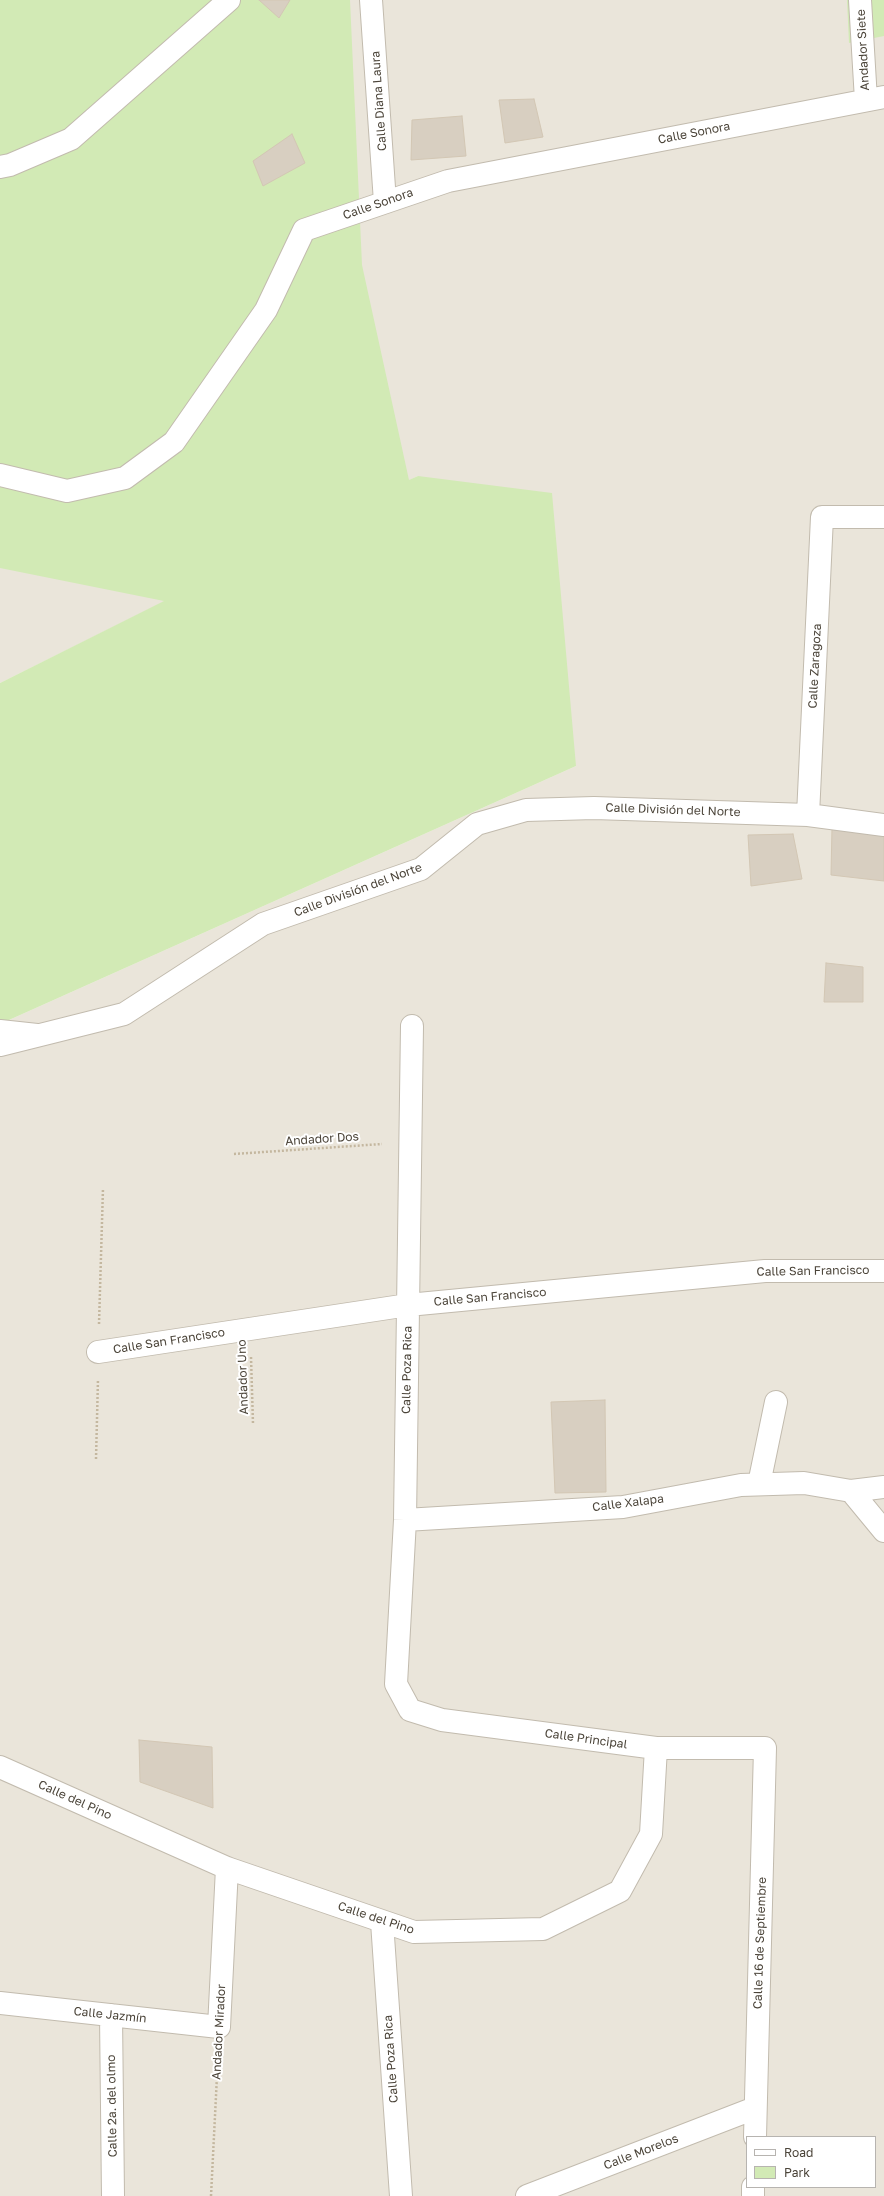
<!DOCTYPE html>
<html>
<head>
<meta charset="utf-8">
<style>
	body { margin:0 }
	#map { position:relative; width:884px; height:2196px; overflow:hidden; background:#f6f3ec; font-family:"Golos Text",sans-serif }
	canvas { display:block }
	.legend { position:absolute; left:746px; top:2136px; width:130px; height:52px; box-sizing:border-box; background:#fff; border:1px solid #b7b4b0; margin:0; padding:5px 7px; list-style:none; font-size:12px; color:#4b4439 }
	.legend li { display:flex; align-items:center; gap:8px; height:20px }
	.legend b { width:20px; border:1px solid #b7b4b0 }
</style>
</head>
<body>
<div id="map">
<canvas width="884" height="2196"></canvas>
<ul class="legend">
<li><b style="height:5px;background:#fff"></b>Road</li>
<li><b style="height:11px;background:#d2eab5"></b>Park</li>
</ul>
</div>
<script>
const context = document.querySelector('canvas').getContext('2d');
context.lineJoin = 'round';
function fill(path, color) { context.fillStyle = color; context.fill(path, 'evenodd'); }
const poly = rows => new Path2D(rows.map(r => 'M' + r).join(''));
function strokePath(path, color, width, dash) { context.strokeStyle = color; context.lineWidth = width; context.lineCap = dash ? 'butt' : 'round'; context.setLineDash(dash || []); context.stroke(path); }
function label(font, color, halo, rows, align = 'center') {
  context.font = font + ' "Golos Text",sans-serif'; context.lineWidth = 4; context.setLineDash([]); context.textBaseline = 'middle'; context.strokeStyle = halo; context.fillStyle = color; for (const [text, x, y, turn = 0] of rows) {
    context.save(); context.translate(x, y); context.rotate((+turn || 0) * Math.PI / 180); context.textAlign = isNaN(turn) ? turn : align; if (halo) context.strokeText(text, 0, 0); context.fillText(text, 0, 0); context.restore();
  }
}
fill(poly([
	[0,0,884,0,884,2196,0,2196,0,1024,576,766,418,476,0,683],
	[747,2137,875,2137,875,2187,747,2187]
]), '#eae5da');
fill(poly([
	[0,0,350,0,362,265,409,480,418,476,552,493,576,766,0,1024,0,683,164,601,0,568],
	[847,0,884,0,884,36,849,43]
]), '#d2eab5');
const building = poly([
	[259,0,290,0,279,18,259,0],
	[534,99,543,137,505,143,499,100,534,99],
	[462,116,466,156,411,160,412,120,462,116],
	[292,134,305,163,263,186,253,161,292,134],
	[832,828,884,832,884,881,831,875,832,828],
	[793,834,802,879,751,886,748,835,793,834],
	[826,963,863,967,863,1002,824,1002,826,963],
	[605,1400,606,1492,555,1493,551,1402,605,1400],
	[139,1740,212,1747,213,1808,140,1782,139,1740]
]);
fill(building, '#d8cfc1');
strokePath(building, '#d3c7b4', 1);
const pedestrian = poly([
	[0,1031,37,1035]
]);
const minor = poly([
	[371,0,385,202],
	[860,0,866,100],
	[0,167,10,165,71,139,229,0],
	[0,475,67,491,125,478,174,442,266,310,304,230,448,181,884,97],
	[808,815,822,517,884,517],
	[412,1026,405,1520,396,1684,410,1710,442,1720,656,1748,765,1748,755,2137],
	[0,1045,124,1014,263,924,421,869,477,824,526,810,594,808,808,815,884,825],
	[98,1352,408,1305,765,1271,884,1271],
	[759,1484,776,1402],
	[851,1491,884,1531],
	[405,1520,623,1507,741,1485,804,1483,851,1491,884,1487],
	[0,1767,227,1868,414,1932,543,1929,620,1891,651,1834,656,1748],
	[382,1922,401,2196],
	[0,2003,219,2027,227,1868],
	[111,2015,113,2196],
	[527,2196,755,2108],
	[753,2196,753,2187]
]);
strokePath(pedestrian, '#c2bbae', 24);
strokePath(minor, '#c2bbae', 24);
strokePath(poly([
	[234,1154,382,1144],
	[99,1324,103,1188],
	[251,1357,253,1424],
	[96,1459,98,1379],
	[211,2196,218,2056]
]), '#c4b79f', 2.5, [2, 2]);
strokePath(pedestrian, '#fff', 22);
strokePath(minor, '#fff', 22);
label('12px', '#4b4439', '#fff', [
	["Andador Siete",863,50,-93],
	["Calle Diana Laura",379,101,-94],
	["Calle Sonora",694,133,-11],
	["Calle Sonora",378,204,-19],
	["Calle Zaragoza",815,666,-87],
	["Calle División del Norte",673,810,2],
	["Calle División del Norte",358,890,-20],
	["Andador Dos",322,1139,-4],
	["Calle San Francisco",813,1271,-1],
	["Calle San Francisco",490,1297,-5],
	["Calle San Francisco",169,1341,-9],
	["Calle Poza Rica",407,1370,-89],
	["Andador Uno",243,1377,-92],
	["Calle Xalapa",628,1503,-7],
	["Calle Principal",586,1739,8],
	["Calle del Pino",75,1800,24],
	["Calle del Pino",376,1918,18],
	["Calle 16 de Septiembre",760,1943,-88],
	["Calle Jazmín",110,2015,6],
	["Andador Mirador",219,2032,-87],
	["Calle Poza Rica",391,2059,-94],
	["Calle 2a. del olmo",112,2106,-91],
	["Calle Morelos",641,2152,-21]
]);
</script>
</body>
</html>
